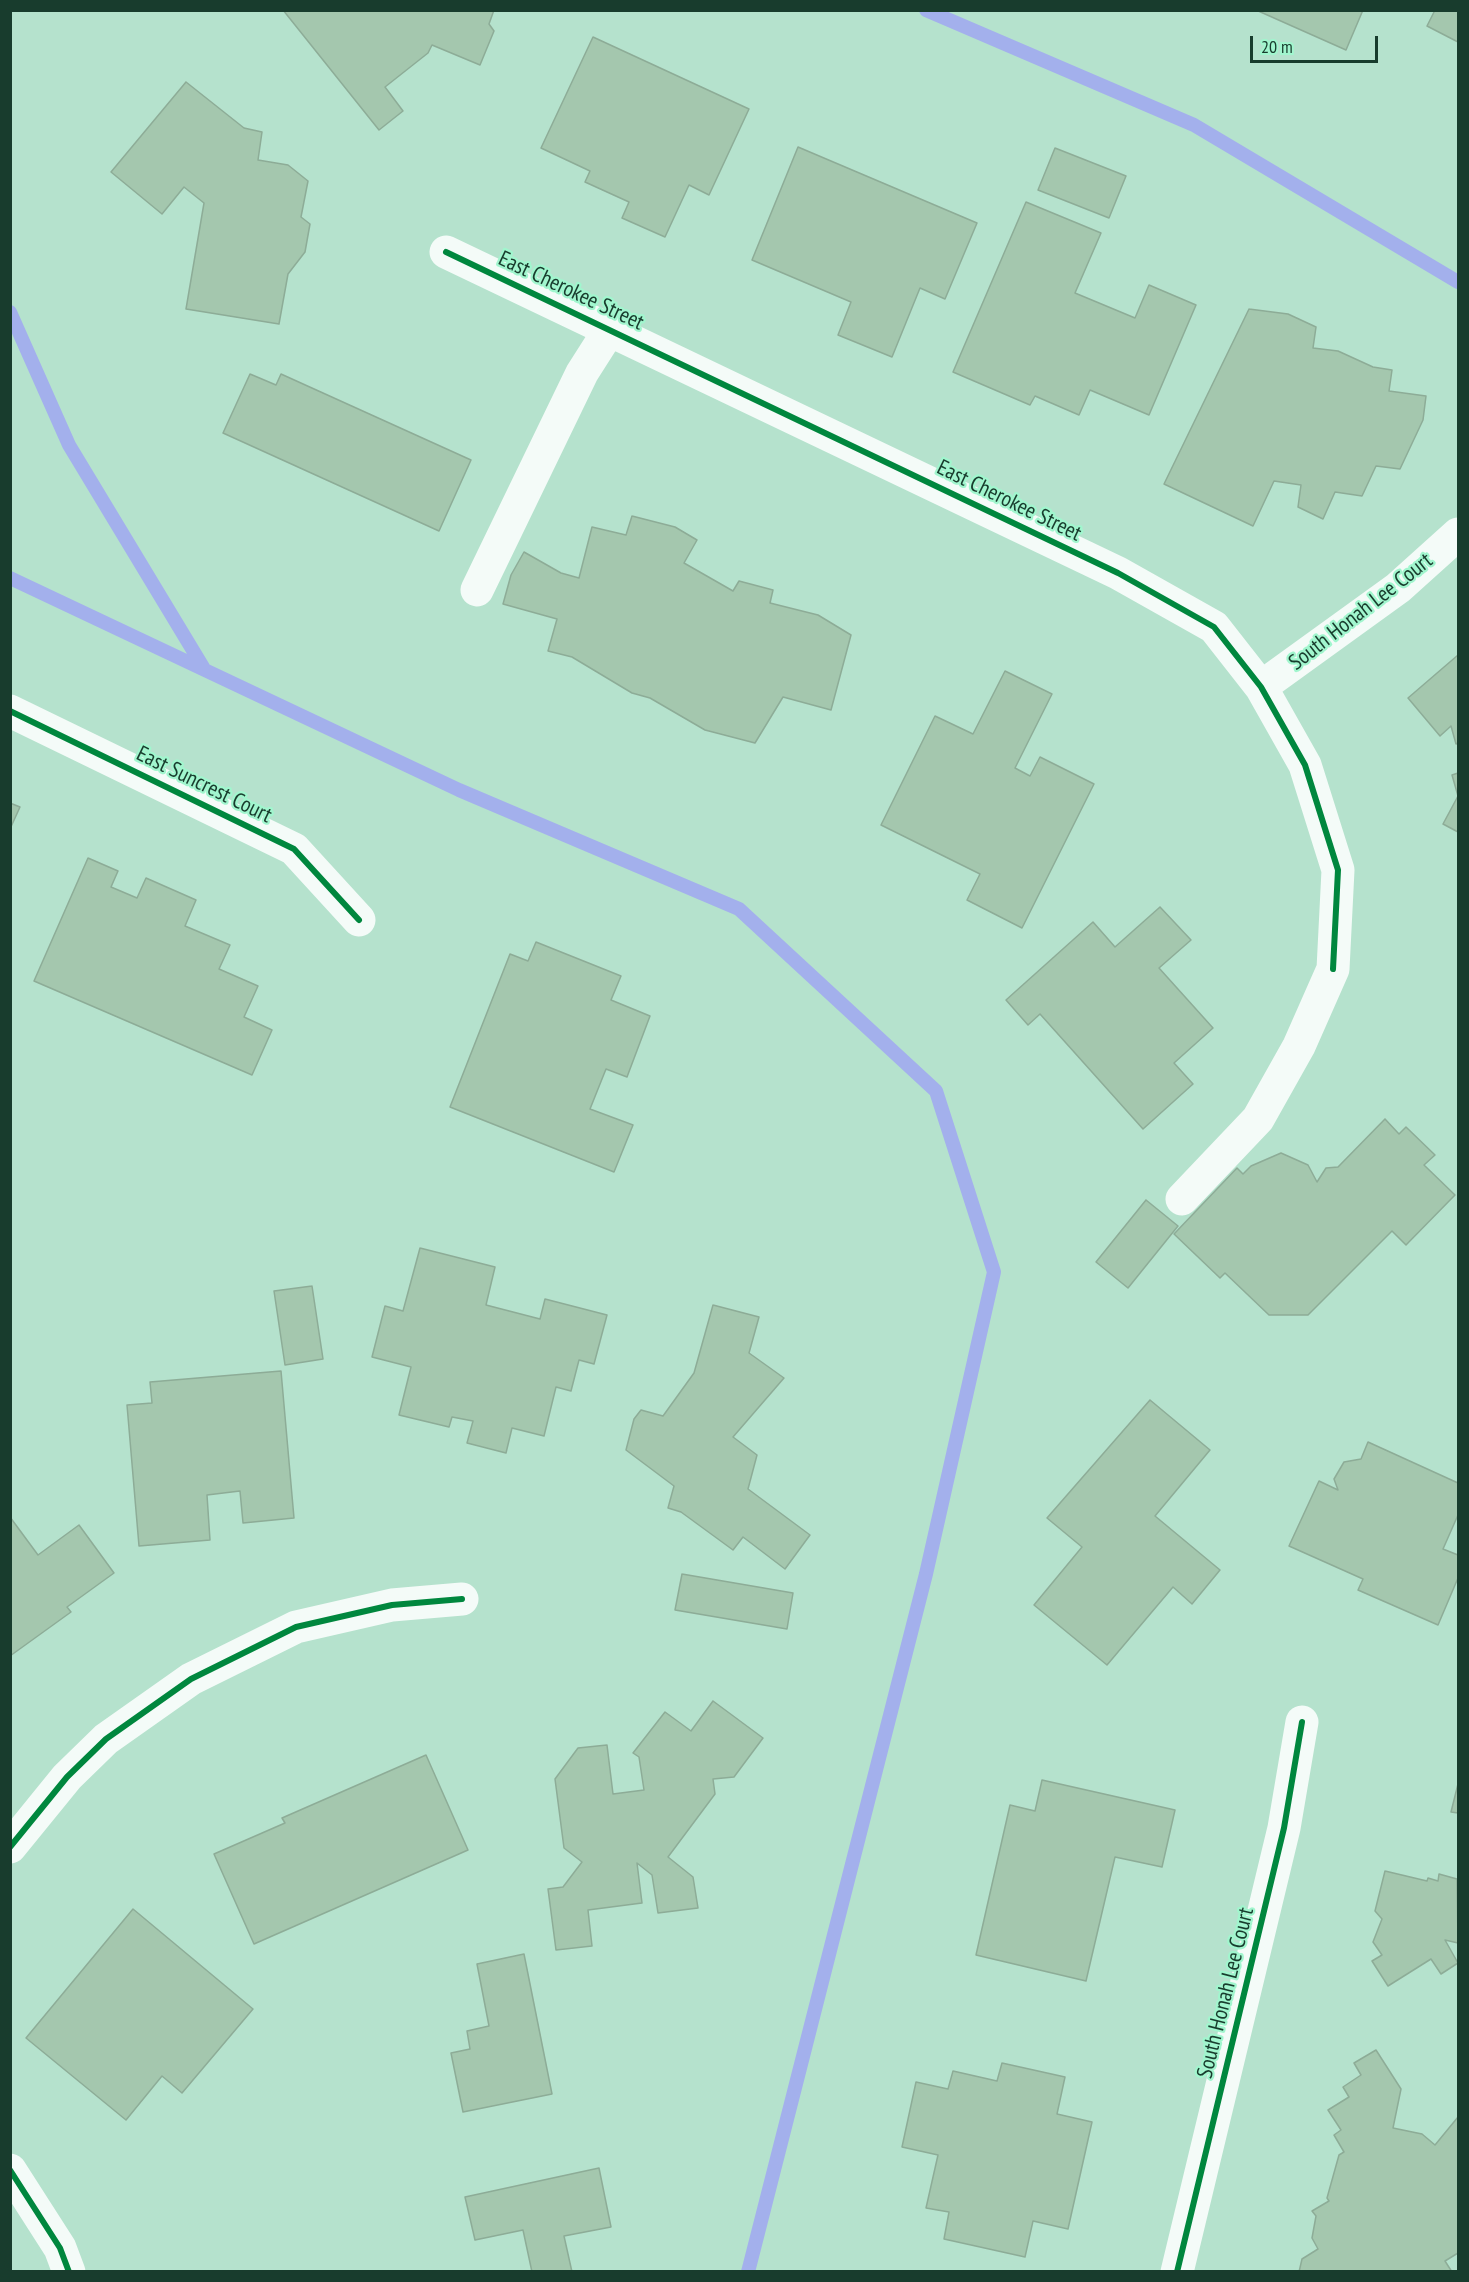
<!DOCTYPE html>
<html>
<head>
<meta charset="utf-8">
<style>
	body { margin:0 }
	#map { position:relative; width:1469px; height:2282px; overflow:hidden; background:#b5e2cd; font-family:"PT Sans Narrow",sans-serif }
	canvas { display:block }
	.frame { position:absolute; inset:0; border:12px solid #183c2d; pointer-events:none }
	.scale { position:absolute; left:1250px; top:36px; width:128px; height:27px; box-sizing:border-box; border:3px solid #183c2d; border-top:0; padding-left:8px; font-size:18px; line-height:21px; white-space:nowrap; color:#183c2d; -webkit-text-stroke:4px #a1f6ce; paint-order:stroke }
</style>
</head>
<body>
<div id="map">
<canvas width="1469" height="2282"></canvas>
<div class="frame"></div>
<div class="scale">20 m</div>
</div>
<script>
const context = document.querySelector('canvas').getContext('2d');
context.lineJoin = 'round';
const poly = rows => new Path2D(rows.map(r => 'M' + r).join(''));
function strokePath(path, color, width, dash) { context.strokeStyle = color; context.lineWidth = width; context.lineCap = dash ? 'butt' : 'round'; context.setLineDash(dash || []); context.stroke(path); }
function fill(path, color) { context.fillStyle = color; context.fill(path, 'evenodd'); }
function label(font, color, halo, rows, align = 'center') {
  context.font = font + ' "PT Sans Narrow",sans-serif'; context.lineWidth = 4.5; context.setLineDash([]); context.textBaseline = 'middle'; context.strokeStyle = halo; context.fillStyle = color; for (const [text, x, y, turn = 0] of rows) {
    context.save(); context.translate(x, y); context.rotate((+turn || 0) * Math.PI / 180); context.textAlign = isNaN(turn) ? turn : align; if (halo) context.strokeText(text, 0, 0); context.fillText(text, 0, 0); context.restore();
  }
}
strokePath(poly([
	[926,10,1194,125,1458,282],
	[10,312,69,445,203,667],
	[10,578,459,790,739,909,936,1091,994,1272,926,1574,748,2272]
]), '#a3b0ec', 14);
const building = poly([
	[283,10,494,10,489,24,494,31,480,65,432,45,428,53,385,87,403,111,379,130,283,10],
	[1256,10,1363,10,1346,50,1256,10],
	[1435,10,1458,10,1458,42,1427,26,1435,10],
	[593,37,749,109,709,195,689,185,665,237,622,218,629,202,585,182,590,171,541,148,593,37],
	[186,82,244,128,262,132,258,160,288,165,308,181,301,217,310,224,305,252,288,274,279,324,186,309,204,203,184,187,162,214,111,172,186,82],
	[798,147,977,223,945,299,920,288,892,357,838,335,851,302,752,260,798,147],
	[1055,148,1126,176,1109,218,1038,190,1055,148],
	[1026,202,1101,233,1075,293,1135,318,1149,285,1196,305,1149,415,1090,390,1079,415,1035,396,1030,405,953,372,1026,202],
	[1249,309,1288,314,1316,327,1313,348,1338,351,1373,367,1392,370,1389,391,1426,396,1423,420,1400,469,1376,466,1362,496,1335,492,1323,519,1298,507,1301,485,1274,481,1253,526,1164,484,1249,309],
	[250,374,276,385,281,374,471,460,439,531,223,433,250,374],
	[632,516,675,527,697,540,684,563,733,591,739,581,773,590,770,603,818,615,851,635,831,710,783,697,755,743,705,730,650,698,632,693,572,657,548,651,557,619,503,604,511,575,524,552,561,573,579,578,592,527,626,535,632,516],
	[1458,655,1458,743,1456,744,1451,726,1440,736,1408,698,1458,655],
	[1005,671,1052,694,1015,768,1030,776,1040,757,1094,784,1022,928,967,900,980,874,881,825,935,716,973,734,1005,671],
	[1458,773,1458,832,1443,824,1458,796,1452,775,1458,773],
	[10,803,20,807,10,829,10,803],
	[88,858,118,871,111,887,137,898,146,878,196,900,185,926,230,945,219,969,258,986,244,1017,272,1030,252,1075,34,981,88,858],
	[1160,907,1191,940,1159,968,1213,1028,1174,1063,1193,1084,1143,1129,1040,1014,1028,1025,1006,1000,1093,922,1115,947,1160,907],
	[536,942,621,976,611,1000,650,1016,627,1077,606,1069,590,1109,633,1125,614,1172,450,1107,510,954,528,961,536,942],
	[1385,1119,1399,1134,1406,1127,1435,1155,1424,1165,1455,1195,1406,1245,1392,1231,1308,1315,1269,1315,1225,1273,1220,1278,1174,1234,1237,1168,1243,1174,1251,1166,1281,1153,1308,1165,1317,1182,1326,1168,1338,1167,1385,1119],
	[1146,1200,1178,1226,1128,1288,1096,1262,1146,1200],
	[420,1248,495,1267,486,1305,540,1319,545,1299,607,1315,594,1364,579,1360,571,1391,556,1387,544,1436,512,1428,506,1453,467,1443,473,1421,452,1417,449,1427,399,1415,411,1367,372,1357,385,1306,403,1311,420,1248],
	[312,1286,323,1359,285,1365,274,1291,312,1286],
	[713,1305,759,1317,749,1353,784,1378,733,1437,757,1455,748,1489,810,1535,785,1569,743,1537,733,1550,681,1512,668,1508,674,1486,626,1450,634,1419,641,1410,663,1416,694,1373,713,1305],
	[281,1371,294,1518,243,1523,240,1491,207,1495,210,1540,139,1546,127,1405,152,1403,150,1382,281,1371],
	[1150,1400,1210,1450,1155,1516,1220,1570,1192,1604,1173,1587,1107,1665,1034,1605,1082,1547,1047,1518,1150,1400],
	[1368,1442,1458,1483,1458,1515,1443,1549,1458,1555,1458,1578,1438,1625,1358,1590,1363,1579,1289,1546,1319,1481,1338,1490,1334,1479,1344,1462,1361,1459,1368,1442],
	[10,1517,38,1555,79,1525,114,1573,67,1607,71,1612,10,1656,10,1517],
	[682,1574,793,1593,787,1629,675,1610,682,1574],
	[713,1701,763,1738,734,1777,713,1779,715,1794,668,1857,693,1877,698,1908,658,1913,652,1875,637,1863,642,1903,588,1910,592,1946,556,1950,548,1889,563,1887,582,1862,564,1848,555,1779,578,1748,607,1745,613,1794,644,1790,639,1757,633,1753,665,1712,691,1731,713,1701],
	[426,1755,468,1850,254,1944,214,1854,285,1823,282,1818,426,1755],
	[1042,1780,1175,1810,1162,1867,1115,1857,1086,1981,976,1955,1010,1805,1035,1811,1042,1780],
	[1458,1784,1458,1813,1451,1812,1458,1784],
	[1385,1871,1427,1881,1428,1878,1438,1881,1439,1874,1457,1879,1458,1943,1445,1940,1458,1963,1441,1974,1431,1959,1388,1986,1372,1961,1382,1955,1373,1942,1382,1919,1375,1911,1385,1871],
	[133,1909,253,2009,182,2093,162,2076,126,2120,26,2038,133,1909],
	[524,1954,552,2094,463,2112,451,2053,470,2049,467,2031,489,2026,477,1964,524,1954],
	[1376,2050,1401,2089,1393,2128,1422,2134,1435,2145,1458,2117,1458,2253,1445,2261,1452,2272,1299,2272,1302,2259,1318,2249,1312,2238,1316,2216,1312,2211,1329,2201,1327,2198,1339,2155,1344,2152,1334,2135,1341,2130,1328,2110,1349,2097,1343,2087,1361,2075,1354,2063,1376,2050],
	[1002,2063,1065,2077,1057,2114,1092,2122,1068,2229,1033,2221,1025,2257,944,2239,949,2212,926,2208,938,2155,902,2147,916,2082,948,2089,953,2071,997,2081,1002,2063],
	[599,2168,611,2227,564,2236,572,2272,532,2272,523,2230,475,2240,465,2197,599,2168]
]);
fill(building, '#a4c7ae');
strokePath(building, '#8dac97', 1.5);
strokePath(poly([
	[446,252,1118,573,1214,627,1261,687,1305,765,1338,870,1333,969,1299,1046,1258,1119,1182,1199],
	[477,590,582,373,610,329],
	[1261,687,1398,588,1458,534],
	[10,711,294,849,359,920],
	[10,1847,67,1777,106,1739,191,1679,296,1627,392,1605,462,1599],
	[10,2170,60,2248,69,2272],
	[1177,2272,1284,1828,1302,1722]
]), '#f4fbf8', 33);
strokePath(poly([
	[446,252,1118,573,1214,627,1261,687,1305,765,1338,870,1333,969],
	[10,711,294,849,359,920],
	[10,1847,67,1777,106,1739,191,1679,296,1627,392,1605,462,1599],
	[10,2170,60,2248,69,2272],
	[1177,2272,1284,1828,1302,1722]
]), '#00873e', 6);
label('22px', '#183c2d', '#a1f6ce', [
	["East Cherokee Street",571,291,25],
	["East Cherokee Street",1009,501,26],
	["South Honah Lee Court",1361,612,-38],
	["East Suncrest Court",204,785,26],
	["South Honah Lee Court",1226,1993,-76]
]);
</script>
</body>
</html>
